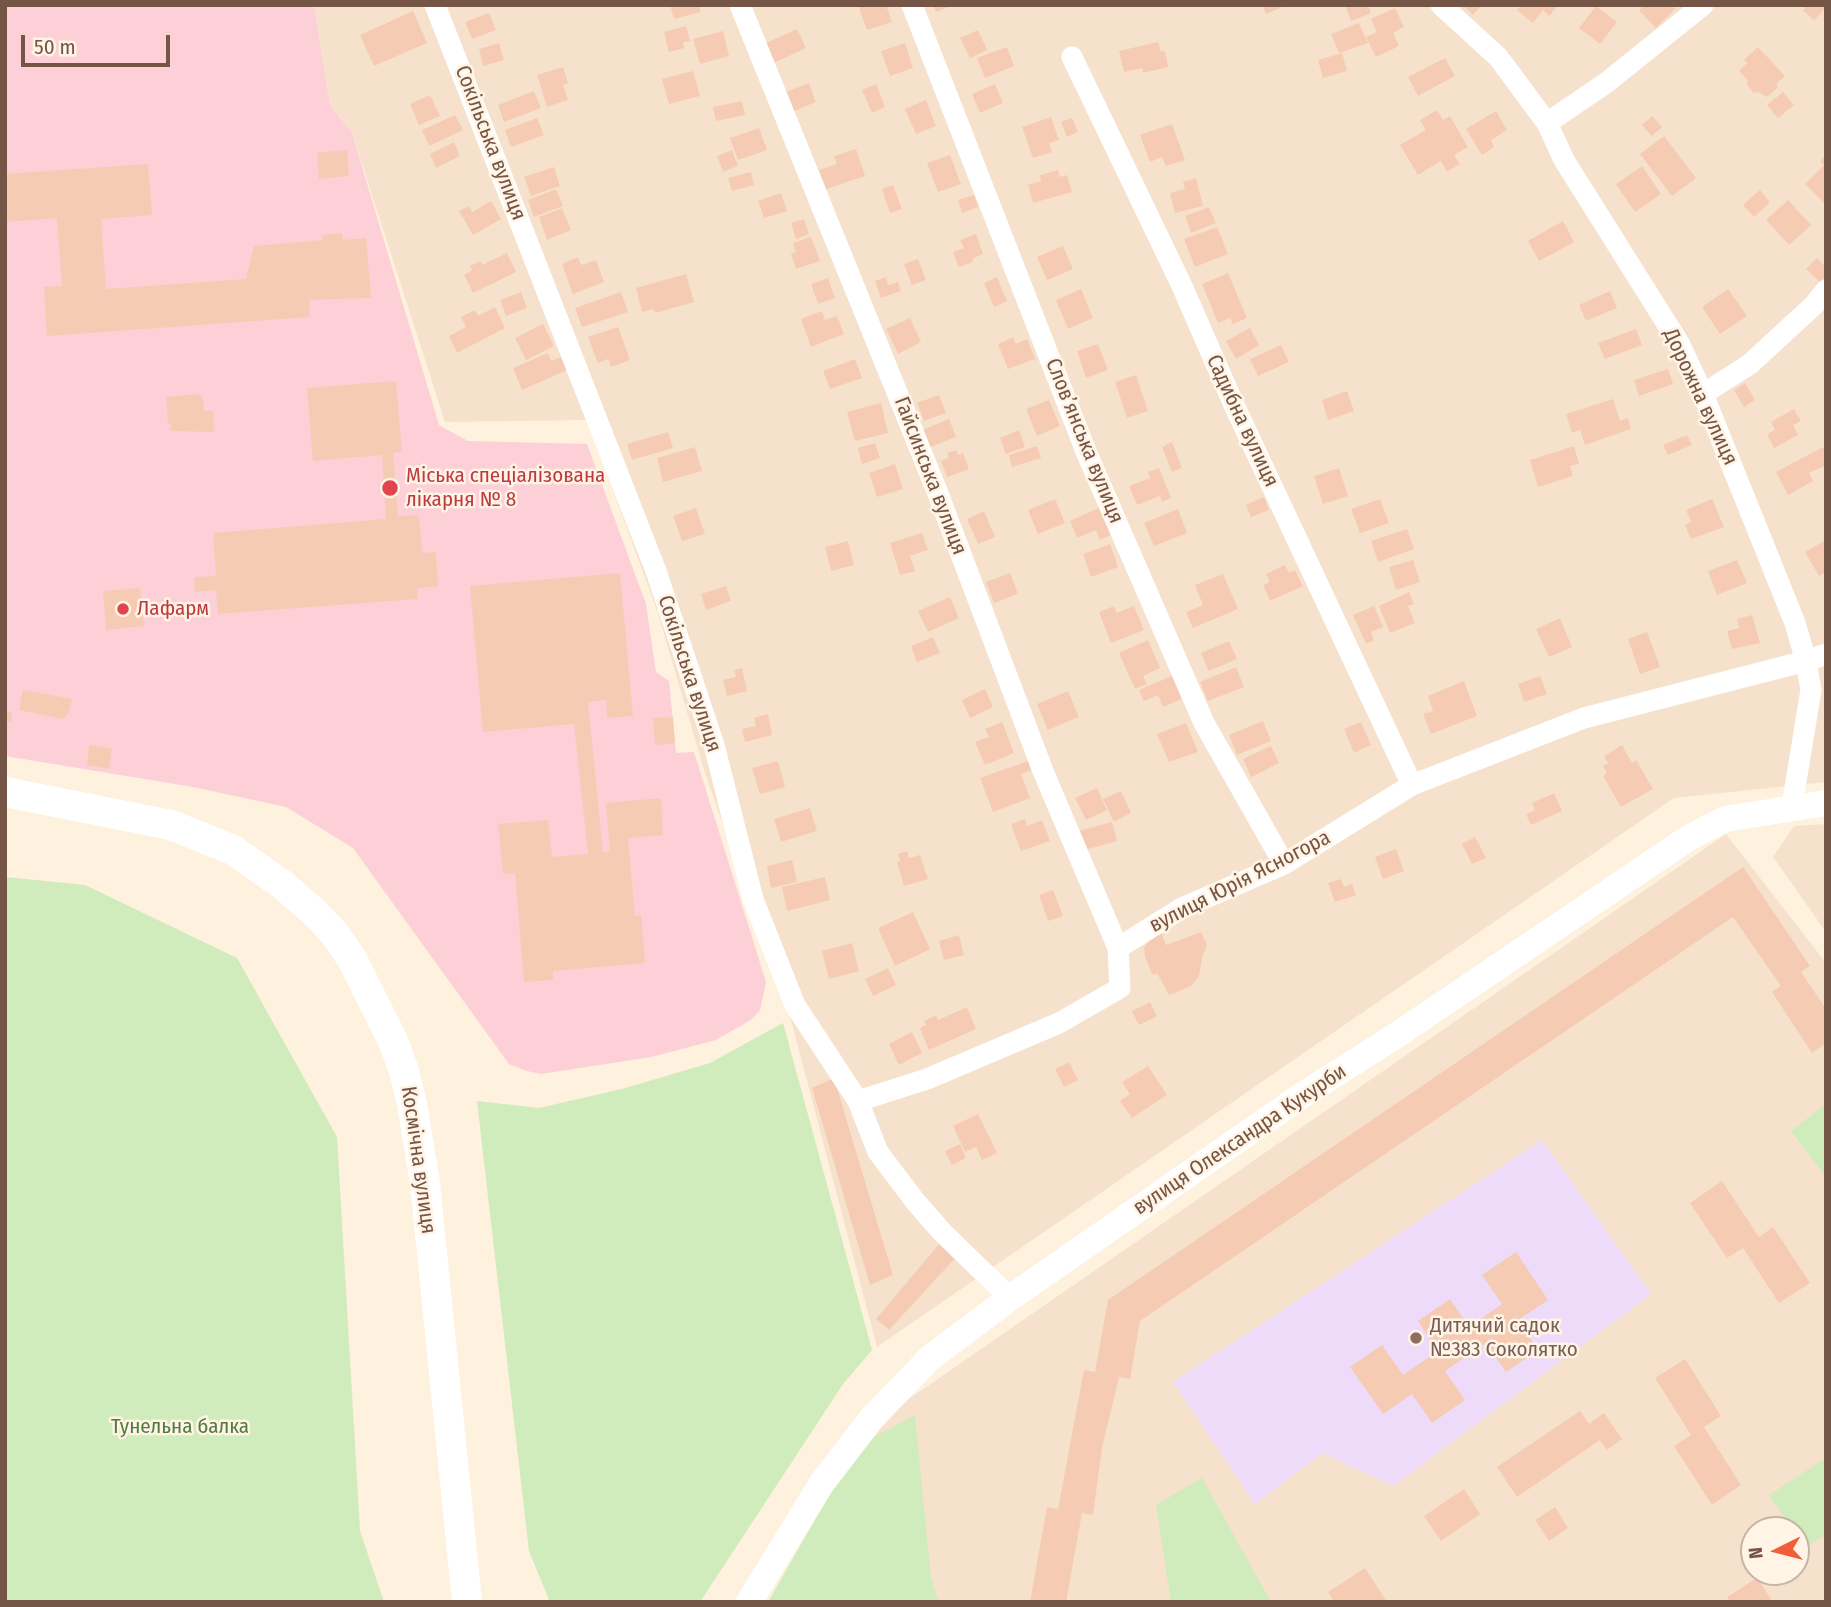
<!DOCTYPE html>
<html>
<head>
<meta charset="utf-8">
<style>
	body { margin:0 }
	#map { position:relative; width:1831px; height:1607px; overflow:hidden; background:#fef1de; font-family:"Fira Sans Condensed",sans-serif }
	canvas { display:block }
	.frame { position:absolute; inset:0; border:7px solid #755545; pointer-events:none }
	.north { position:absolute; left:1740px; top:1516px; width:70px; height:70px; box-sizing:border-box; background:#fff4e5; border:2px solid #c8b4a5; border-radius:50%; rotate:264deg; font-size:19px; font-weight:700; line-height:28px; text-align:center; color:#755545 }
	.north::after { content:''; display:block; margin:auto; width:24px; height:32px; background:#f15e39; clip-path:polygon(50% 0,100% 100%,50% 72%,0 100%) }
	.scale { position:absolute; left:21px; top:35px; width:149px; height:32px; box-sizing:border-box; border:4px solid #755545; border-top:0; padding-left:9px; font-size:21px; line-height:24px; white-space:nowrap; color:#755545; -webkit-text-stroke:5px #fff4e5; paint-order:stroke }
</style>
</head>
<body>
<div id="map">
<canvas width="1831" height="1607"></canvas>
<div class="frame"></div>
<div class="north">N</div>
<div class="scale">50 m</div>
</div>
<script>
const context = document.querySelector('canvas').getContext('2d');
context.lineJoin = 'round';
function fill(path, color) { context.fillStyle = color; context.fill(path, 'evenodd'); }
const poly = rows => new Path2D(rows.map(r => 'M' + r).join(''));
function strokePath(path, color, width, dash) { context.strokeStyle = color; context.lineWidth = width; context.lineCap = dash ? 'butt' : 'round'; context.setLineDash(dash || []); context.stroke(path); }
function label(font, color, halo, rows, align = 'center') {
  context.font = font + ' "Fira Sans Condensed",sans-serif'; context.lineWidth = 5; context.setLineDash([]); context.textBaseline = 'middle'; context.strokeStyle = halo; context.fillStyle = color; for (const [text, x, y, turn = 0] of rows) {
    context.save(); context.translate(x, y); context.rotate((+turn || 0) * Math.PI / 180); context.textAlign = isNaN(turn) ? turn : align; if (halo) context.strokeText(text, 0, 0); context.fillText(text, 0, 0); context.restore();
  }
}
fill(poly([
	[314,5,1826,5,1826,782,1674,798,877,1347,791,1020,704,770,657,610,587,420,445,422,352,133,330,105],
	[1826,824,1826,932,1773,857,1794,826],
	[1726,834,1826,963,1826,1602,773,1602,877,1421],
	[1754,1530,1796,1530,1796,1572,1754,1572]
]), '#f6e2cc');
fill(poly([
	[1542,1140,1651,1294,1393,1486,1322,1453,1255,1504,1173,1382]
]), '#eedbfa');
fill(poly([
	[5,5,314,5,330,105,352,133,439,425,468,441,587,444,646,604,656,672,669,681,676,753,694,752,766,982,760,1010,751,1020,716,1040,651,1057,541,1074,527,1071,509,1064,353,848,286,807,193,787,5,756]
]), '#fcd0d6');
fill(poly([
	[5,877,85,885,237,958,337,1137,360,1531,384,1602,5,1602],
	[783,1023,872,1350,843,1384,700,1602,550,1602,529,1551,477,1101,539,1108,622,1089,710,1063],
	[1826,1104,1826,1177,1791,1131],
	[915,1415,931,1578,939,1602,768,1602,857,1446],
	[1826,1458,1826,1534,1805,1548,1796,1535,1796,1530,1793,1530,1769,1495],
	[1202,1478,1271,1602,1171,1602,1156,1505]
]), '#d0ebbc');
fill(poly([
	[670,5,699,5,701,12,674,19],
	[858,5,886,5,892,22,867,30],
	[933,5,953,5,936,12],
	[1262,5,1287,5,1266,14],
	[1345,5,1368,5,1371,13,1351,21],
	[1463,5,1482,5,1473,15],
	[1521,5,1555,5,1557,7,1549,16,1543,10,1533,23,1517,10],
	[1644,5,1671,5,1675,9,1656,28,1639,10],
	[1802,5,1826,5,1826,8,1814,20,1803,10,1805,8],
	[1596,6,1617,22,1600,44,1579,28],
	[1395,8,1404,27,1393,33,1399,46,1376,57,1366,37,1377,32,1371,19],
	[413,11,427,43,374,66,360,35],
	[489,13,496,30,472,39,465,22],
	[1359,23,1368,43,1339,53,1331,34],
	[686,26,690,41,683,42,684,48,669,52,664,32],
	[797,29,806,48,774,63,766,43],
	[978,30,987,50,970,58,960,38],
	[723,31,729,56,700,64,693,39],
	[1158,42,1161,52,1165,51,1168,67,1143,73,1142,68,1124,72,1119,51],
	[499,43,504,60,483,66,479,49],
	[905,43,913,68,890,76,881,51],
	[1007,47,1014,66,985,78,977,58],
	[1758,47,1785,76,1776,84,1778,87,1767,97,1758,92,1754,93,1747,85,1748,81,1739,71,1747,63,1744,60],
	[1342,53,1347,71,1323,78,1318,60],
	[1445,58,1455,76,1418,96,1408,77],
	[563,67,568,83,563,85,568,100,547,107,537,75],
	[693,71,700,96,669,104,662,79],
	[809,83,816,102,794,111,786,92],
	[876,84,885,107,872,113,862,90],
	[995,84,1003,103,980,113,972,94],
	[534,91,541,108,504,122,498,105],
	[1783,92,1794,105,1778,118,1767,105],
	[430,95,440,116,419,125,410,104],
	[926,100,936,126,916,134,905,109],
	[742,101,745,115,716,121,713,107],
	[1437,110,1443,120,1450,116,1468,147,1454,155,1460,164,1447,172,1441,161,1418,175,1400,145,1426,130,1420,120],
	[1496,111,1507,130,1491,140,1494,147,1482,155,1466,129],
	[455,115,463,130,429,146,422,130],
	[1652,116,1662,127,1652,136,1642,125],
	[1051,117,1059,140,1049,143,1052,152,1033,158,1022,127],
	[537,118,544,135,511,147,505,130],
	[1072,118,1078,132,1067,137,1061,122],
	[1172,124,1185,160,1166,166,1162,157,1150,162,1140,135],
	[759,128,767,150,738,160,730,138],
	[1664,136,1696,178,1672,196,1640,154],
	[454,142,460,156,436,168,430,154],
	[856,149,865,176,826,189,819,170,837,164,834,156],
	[347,150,349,176,319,179,317,153],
	[732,150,738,166,723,172,717,156],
	[950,155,961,184,938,192,927,163],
	[1826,155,1826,205,1805,184,1824,165,1820,161],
	[148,164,152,215,101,219,106,289,246,279,254,246,323,240,322,235,342,233,343,240,366,238,371,298,309,300,310,317,47,336,44,287,62,286,57,218,5,222,5,174],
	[1642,166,1661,194,1635,212,1616,184],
	[554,167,560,186,531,196,524,177],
	[1058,170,1060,177,1067,175,1072,192,1033,203,1028,185,1041,181,1040,175],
	[751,172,754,185,732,191,728,178],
	[1196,178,1203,206,1175,213,1170,193,1185,189,1183,182],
	[893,185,902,209,890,213,882,189],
	[556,189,563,206,534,217,528,200],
	[1760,190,1770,202,1754,217,1743,205],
	[781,193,787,211,764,218,758,201],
	[974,195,978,207,962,213,958,200],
	[1788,200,1811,225,1789,245,1766,220],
	[491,201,501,219,473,235,459,211,469,206,472,212],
	[1209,207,1216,223,1191,233,1185,216],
	[562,208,571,230,547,240,539,217],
	[804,219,809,234,796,239,791,223],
	[1563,221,1574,242,1539,261,1528,241],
	[1217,227,1228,254,1195,267,1184,239],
	[976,234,983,254,972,259,973,262,959,267,953,252,964,248,960,240],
	[811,237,820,261,796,269,791,254,796,252,793,243],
	[1063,246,1073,269,1047,280,1037,257],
	[507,253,516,272,473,293,464,275,472,270,470,266,481,261,482,265],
	[578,257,581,265,596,260,604,282,573,294,562,264],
	[1817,258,1826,267,1826,276,1820,282,1806,269],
	[918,259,926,280,912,285,904,264],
	[1228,273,1247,318,1233,324,1230,318,1218,323,1202,284],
	[686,274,694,302,655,313,654,309,642,312,636,288],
	[886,277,888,285,898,282,901,291,881,298,875,281],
	[997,277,1007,301,994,307,984,283],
	[828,278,835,298,818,304,811,284],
	[1081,289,1093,318,1068,329,1056,300],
	[1728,289,1747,316,1720,334,1702,307],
	[1610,291,1617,308,1586,321,1579,305],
	[521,292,527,308,506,316,500,300],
	[621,292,628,312,582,327,575,308],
	[495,307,505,328,457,353,449,336,466,327,461,317,475,310,478,316],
	[822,311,825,320,837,316,844,334,811,347,801,319],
	[910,318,921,342,898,354,886,329],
	[543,324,554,346,526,360,515,338],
	[618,327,630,360,611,367,608,359,598,363,588,337],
	[1250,328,1259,345,1236,359,1226,341],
	[1636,329,1642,345,1605,359,1598,343],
	[1013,337,1016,344,1027,339,1035,359,1008,369,998,344],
	[1098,344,1108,370,1086,378,1077,351],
	[1281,345,1289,362,1258,376,1250,359],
	[548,353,551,361,561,357,567,370,522,390,513,368],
	[855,359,862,378,830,389,823,371],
	[1668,369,1673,384,1639,396,1634,380],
	[1136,375,1148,411,1127,418,1115,382],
	[396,381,402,452,393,453,398,516,419,515,422,553,436,552,438,586,417,588,418,599,218,614,216,590,195,592,194,577,216,576,213,533,386,519,382,455,313,461,307,388],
	[1745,383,1755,400,1744,407,1734,390],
	[1347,391,1354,411,1328,420,1322,400],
	[200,394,203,399,204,411,213,411,214,432,171,431,171,424,168,424,166,397],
	[939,395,946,413,924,421,917,403],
	[1613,399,1620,421,1628,418,1631,429,1585,445,1580,430,1572,433,1566,414],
	[1049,400,1060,426,1037,436,1026,409],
	[881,403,888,433,855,441,847,412],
	[1794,409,1801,421,1793,425,1798,435,1774,448,1767,434,1775,430,1771,422],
	[949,419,956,437,925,449,918,432],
	[1019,430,1025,447,1006,454,1000,438],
	[668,432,673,448,632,460,627,444],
	[1687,435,1692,445,1668,455,1663,445],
	[1172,442,1182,468,1172,472,1162,447],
	[875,443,880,458,862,464,858,448],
	[1037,446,1041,458,1012,467,1009,455],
	[1574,446,1579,464,1570,466,1573,476,1538,487,1530,460],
	[695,447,702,471,663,482,657,458],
	[1823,447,1826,452,1826,465,1809,473,1813,481,1788,495,1776,472],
	[956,450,958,455,963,453,969,469,947,477,941,461,949,458,947,453],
	[895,464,903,489,877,497,869,473],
	[1159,468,1171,498,1162,502,1160,496,1137,505,1129,486,1150,478,1148,472],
	[1339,468,1348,496,1323,504,1314,476],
	[1264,497,1269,510,1251,517,1246,505],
	[1055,499,1065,523,1038,534,1028,510],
	[1380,499,1389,523,1360,533,1351,509],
	[1712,499,1724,527,1691,539,1685,525,1691,522,1686,510],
	[1101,507,1113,534,1100,540,1096,530,1077,538,1070,521],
	[696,508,705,534,682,541,673,516],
	[1178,509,1187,533,1154,546,1144,523],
	[984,511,995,537,978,544,967,519],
	[1407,529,1414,549,1378,562,1371,541],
	[922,533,928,550,910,556,915,571,900,575,890,543],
	[1826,540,1826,572,1819,576,1805,552],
	[848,541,854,565,831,571,825,547],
	[1110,544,1118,567,1091,577,1083,554],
	[1413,560,1420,582,1396,590,1389,567],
	[1737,560,1747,583,1717,595,1708,571],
	[1285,565,1289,573,1295,570,1303,586,1270,601,1263,585,1270,582,1266,574],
	[620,573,633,716,607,718,606,700,588,702,603,852,610,852,606,803,661,798,663,835,628,838,635,916,641,915,645,963,553,971,553,980,524,982,515,873,503,874,498,824,548,820,552,857,588,854,574,724,483,732,470,586],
	[1010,573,1018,594,994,603,986,582],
	[1223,574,1238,609,1193,628,1186,612,1203,605,1195,585],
	[726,586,731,601,706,610,701,594],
	[140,588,144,626,106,630,103,591],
	[1409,592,1414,604,1408,606,1415,623,1390,633,1379,606],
	[950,597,959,618,928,632,918,611],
	[1114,606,1117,613,1134,606,1144,630,1111,643,1099,612],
	[1374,606,1383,627,1371,632,1374,640,1366,644,1353,615],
	[1752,615,1760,643,1732,649,1727,631,1739,628,1737,619],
	[1560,618,1572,647,1549,657,1536,629],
	[1647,632,1660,667,1640,674,1628,639],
	[933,637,940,653,917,662,911,646],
	[1148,640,1160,668,1143,676,1147,684,1135,689,1119,653],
	[1229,641,1237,659,1209,671,1201,653],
	[1236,667,1244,687,1208,701,1200,682],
	[742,668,747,691,727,696,723,680,736,677,734,670],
	[1172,676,1182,699,1163,707,1158,695,1144,701,1139,690],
	[1540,676,1547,694,1524,702,1518,684],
	[1464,681,1477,716,1431,734,1423,714,1433,711,1428,696],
	[985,689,993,707,970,718,962,700],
	[23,690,72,699,68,714,63,719,19,710],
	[1068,691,1079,717,1048,730,1037,704],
	[5,712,12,713,11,722,5,721],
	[768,714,772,735,745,742,742,729,756,726,754,718],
	[673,717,675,743,655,745,653,718],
	[1263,721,1271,741,1237,755,1229,735],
	[1002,722,1014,753,985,765,975,742,989,737,985,729],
	[1361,722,1371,745,1354,753,1344,729],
	[1186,723,1198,752,1169,762,1157,734],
	[89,745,112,749,109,769,87,765],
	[1622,745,1632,763,1636,760,1653,789,1621,807,1603,776,1607,773,1603,766,1608,763,1604,756],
	[1271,746,1279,763,1251,777,1243,759],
	[778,761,785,787,760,794,752,768],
	[1028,761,1031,770,1021,774,1030,798,993,812,980,778],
	[1097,788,1107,810,1086,820,1075,798],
	[1121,791,1131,813,1114,822,1103,799],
	[1554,793,1562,811,1531,825,1526,814,1535,810,1532,803],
	[810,808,817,831,781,842,774,819],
	[1025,819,1027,826,1042,820,1050,841,1021,851,1011,824],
	[1112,822,1117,841,1085,850,1079,831],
	[1475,837,1486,858,1472,864,1462,844],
	[1396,849,1404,871,1383,879,1375,857],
	[907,851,909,858,920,855,928,879,904,886,897,862,900,861,898,854],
	[792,860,797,882,771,888,767,866],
	[1743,867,1810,966,1801,972,1826,1009,1826,1043,1812,1053,1772,992,1781,986,1733,917,1140,1321,1130,1379,1119,1377,1102,1448,1093,1515,1082,1513,1066,1602,1030,1602,1047,1507,1058,1509,1084,1370,1095,1372,1108,1300],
	[825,877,830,900,787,911,782,887],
	[1341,879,1344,887,1352,884,1356,895,1335,902,1328,883],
	[1053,890,1063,916,1048,921,1039,895],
	[913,912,930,949,895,966,878,928],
	[1160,929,1166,945,1201,932,1207,945,1202,958,1199,976,1191,986,1169,995,1157,973,1153,975,1145,957,1144,947],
	[959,935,964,955,944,960,939,941],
	[852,943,859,971,829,979,822,951],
	[888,968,896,985,873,996,865,979],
	[1150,1002,1157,1016,1139,1025,1132,1011],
	[967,1007,976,1029,929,1050,920,1028,926,1025,924,1021,936,1015,938,1020],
	[912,1032,922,1053,899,1065,889,1044],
	[1069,1062,1078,1080,1064,1087,1055,1069],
	[1148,1066,1167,1095,1132,1118,1120,1101,1130,1094,1122,1082],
	[834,1078,893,1275,870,1285,812,1088],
	[978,1114,997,1153,982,1160,976,1147,965,1152,953,1126],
	[960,1144,966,1158,952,1165,945,1151],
	[1722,1181,1759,1237,1773,1227,1810,1283,1779,1303,1743,1248,1727,1258,1690,1203],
	[941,1242,957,1256,889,1330,876,1319],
	[1516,1252,1548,1300,1518,1320,1538,1350,1506,1372,1486,1343,1445,1371,1465,1400,1432,1423,1412,1394,1383,1414,1350,1367,1382,1345,1403,1375,1438,1351,1418,1321,1450,1299,1469,1327,1502,1304,1482,1275],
	[1685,1359,1721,1416,1704,1427,1741,1485,1712,1505,1674,1446,1691,1435,1655,1378],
	[1580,1411,1589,1424,1604,1413,1622,1439,1607,1450,1600,1440,1517,1497,1497,1467],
	[1464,1489,1480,1514,1441,1541,1424,1516],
	[1555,1507,1568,1528,1549,1541,1535,1520],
	[1365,1568,1387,1602,1334,1602,1328,1592],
	[1757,1578,1773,1602,1730,1602,1727,1597]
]), '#f5ccb3');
strokePath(poly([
	[435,5,656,571,714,745,753,899,795,1005,858,1101,878,1152,915,1201,942,1232,1010,1298],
	[740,5,937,491,1043,771,1118,948],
	[912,5,1087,454,1204,723,1284,864],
	[1441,5,1498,57,1547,123,1564,160,1679,343,1703,394,1795,623,1806,661,1811,690,1792,806],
	[1072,57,1182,286,1234,405,1412,785],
	[1547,123,1606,83,1703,5],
	[1703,394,1750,364,1814,305,1826,290],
	[858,1101,927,1079,1059,1023,1120,988,1118,948,1182,908,1284,864,1412,785,1584,718,1806,661,1826,654]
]), '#fff', 21);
strokePath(poly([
	[749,1602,822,1483,872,1418,930,1358,1010,1298,1301,1096,1397,1035,1687,839,1725,819,1826,803]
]), '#fff', 26);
strokePath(poly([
	[5,792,171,825,233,850,283,885,315,913,334,933,352,959,393,1041,404,1071,412,1104,425,1183,467,1602]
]), '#fff', 30);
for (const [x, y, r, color] of [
	[390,488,9,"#e0444e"],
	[123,609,7,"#e0444e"],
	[1416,1338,7,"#8d6e63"]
]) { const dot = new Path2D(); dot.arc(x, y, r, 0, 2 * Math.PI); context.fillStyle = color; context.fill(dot); strokePath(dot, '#fff4e5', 2.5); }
label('21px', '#755545', '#fff4e5', [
	["Сокільська вулиця",490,143,69],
	["Дорожна вулиця",1700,397,65],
	["Садибна вулиця",1242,421,65],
	["Словʼянська вулиця",1084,441,68],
	["Гайсинська вулиця",930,476,69],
	["Сокільська вулиця",689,674,72],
	["вулиця Юрія Ясногора",1240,882,-27],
	["вулиця Олександра Кукурби",1240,1140,-34],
	["Космічна вулиця",418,1160,82]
]);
label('21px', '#be3a42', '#fff4e5', [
	["Міська спеціалізована",406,476],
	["лікарня № 8",406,500],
	["Лафарм",137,609]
], 'left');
label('21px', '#785e54', '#fff4e5', [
	["Дитячий садок",1430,1326],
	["№383 Соколятко",1430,1350]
], 'left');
label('21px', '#507c3c', '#fff4e5', [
	["Тунельна балка",180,1427]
]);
</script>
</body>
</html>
